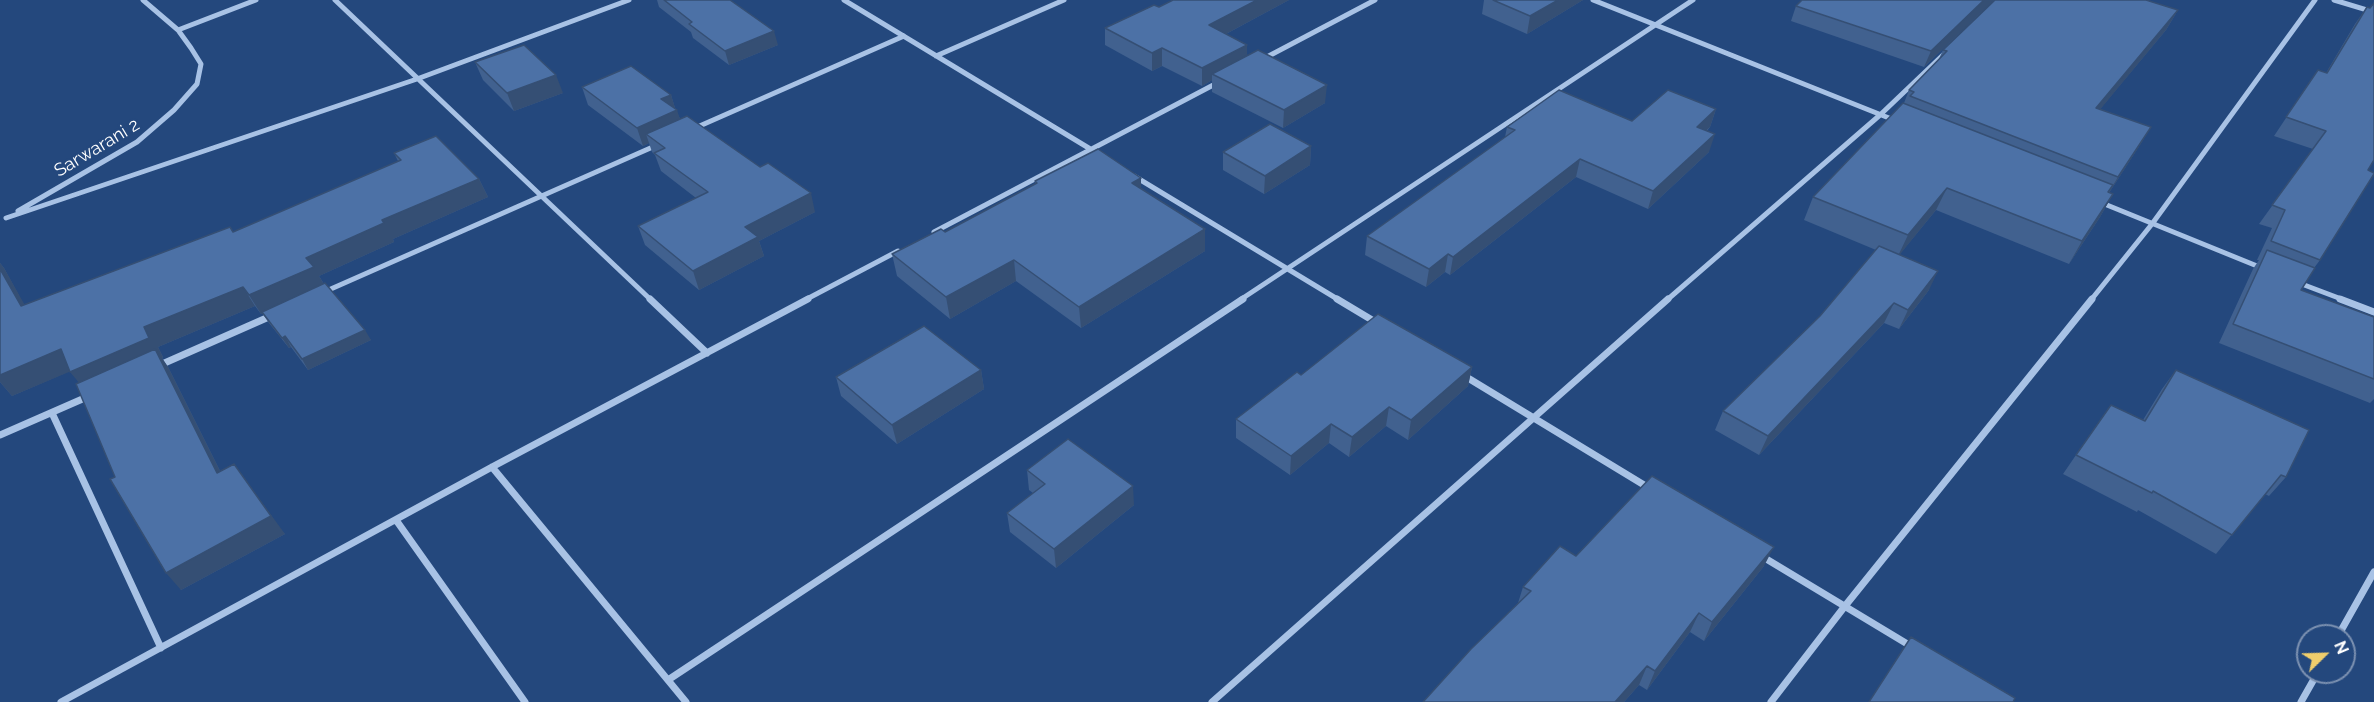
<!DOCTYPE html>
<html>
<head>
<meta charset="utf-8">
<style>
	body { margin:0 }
	#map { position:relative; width:2374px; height:702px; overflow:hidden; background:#24487d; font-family:Raleway,sans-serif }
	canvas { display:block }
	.north { position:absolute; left:2296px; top:624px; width:60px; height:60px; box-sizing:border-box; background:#24487d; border:2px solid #7c91b1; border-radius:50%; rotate:67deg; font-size:16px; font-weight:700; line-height:24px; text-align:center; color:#fff }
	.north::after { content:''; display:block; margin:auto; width:21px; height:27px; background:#f0ce6c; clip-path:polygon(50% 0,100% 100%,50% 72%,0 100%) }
</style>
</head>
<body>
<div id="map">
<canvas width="2374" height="702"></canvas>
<div class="north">N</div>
</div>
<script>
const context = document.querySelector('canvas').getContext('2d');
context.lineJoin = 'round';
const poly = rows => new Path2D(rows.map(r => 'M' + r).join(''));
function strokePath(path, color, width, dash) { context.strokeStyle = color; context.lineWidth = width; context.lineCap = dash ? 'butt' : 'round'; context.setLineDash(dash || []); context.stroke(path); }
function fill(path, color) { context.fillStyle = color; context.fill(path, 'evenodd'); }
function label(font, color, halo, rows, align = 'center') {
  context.font = font + ' Raleway,sans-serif'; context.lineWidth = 4.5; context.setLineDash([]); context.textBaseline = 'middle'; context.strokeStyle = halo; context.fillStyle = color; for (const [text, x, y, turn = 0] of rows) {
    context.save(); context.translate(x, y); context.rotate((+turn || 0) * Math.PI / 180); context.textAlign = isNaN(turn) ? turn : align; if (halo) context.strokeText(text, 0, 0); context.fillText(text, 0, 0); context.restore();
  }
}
strokePath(poly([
	[335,0,651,300],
	[844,0,1092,150],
	[1593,0,1894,120],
	[2334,0,2374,12],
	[178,30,256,0],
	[936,56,1064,0],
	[1263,59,1375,0],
	[695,128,904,36],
	[1134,176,1339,300],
	[2102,203,2262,268],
	[18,211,137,142,174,110,197,84,201,64,191,48,178,30,143,0],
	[6,218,417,79,629,0],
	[934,232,1219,82],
	[2299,283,2344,300],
	[324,292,655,146],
	[805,300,898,251],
	[1240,300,1693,0],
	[1667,300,1880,115,1944,54],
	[2091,300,2152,224,2315,0]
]), '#a8c2e5', 5);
strokePath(poly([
	[650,299,707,353],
	[1337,299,1377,323],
	[2340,299,2374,312],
	[160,365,271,316],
	[1463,375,1649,488],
	[52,413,161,648],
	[0,435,87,397],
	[492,467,686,702],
	[396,520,525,702],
	[1763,557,1914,648],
	[2338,636,2374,572],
	[668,680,1243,299],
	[61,702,492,467,808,299],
	[1212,702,1668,299],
	[1771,702,1845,606,2092,299],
	[2301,702,2318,672]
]), '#a8c2e5', 7);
fill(poly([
	[657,0,730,0,778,45,729,65,693,38,691,32,659,7],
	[1173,0,1289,0,1226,34,1247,56,1325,103,1283,128,1212,92,1212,80,1202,86,1162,66,1152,71,1105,45,1105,28,1159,7],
	[1484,0,1583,0,1527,34,1482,14],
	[1802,0,1994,0,1924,67,1791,21,1796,6],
	[2367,7,2368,170,2320,260,2314,268,2301,290,2374,317,2374,399,2370,403,2219,343,2253,269,2259,260,2257,260,2272,228,2259,224,2313,149,2274,136,2318,70,2326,73,2355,24],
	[2178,10,2166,30,2100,109,2151,127,2138,148,2109,193,2113,194,2100,217,2069,264,1936,210,1899,255,1929,290,1899,329,1884,323,1759,455,1715,430,1723,411,1820,316,1876,250,1804,220,1813,197,1904,103,1909,90,1939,59,1943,50],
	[475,62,563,93,514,111,483,80],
	[582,87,671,95,675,108,680,119,815,212,759,241,764,256,699,290,645,245,638,226,696,198,661,171,655,155,652,152,649,143,643,146,588,105],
	[1716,109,1710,127,1707,131,1709,152,1648,209,1576,177,1450,275,1445,272,1426,287,1365,255,1367,236,1505,137,1507,127,1632,121],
	[1311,146,1310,165,1264,194,1223,170,1223,152],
	[394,153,479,179,488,197,393,239,394,242,319,276,324,284,371,340,308,370,291,347,289,348,269,323,262,313,261,314,255,306,158,347,163,357,162,358,168,367,220,471,285,534,181,590,115,477,79,382,70,371,12,396,0,382,0,263,4,268,24,305,233,232,398,161],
	[1141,178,1141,188,1205,251,1081,328,1016,281,950,319,897,276,892,254,945,232,1035,184,1035,181],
	[1472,367,1468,386,1408,440,1386,426,1349,457,1329,443,1290,475,1236,438,1236,419,1301,375],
	[981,370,984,389,897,444,841,396,836,377],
	[2176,370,2286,477,2269,496,2265,494,2216,554,2138,510,2137,512,2063,474,2076,455,2143,420,2162,389],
	[1027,470,1134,505,1056,568,1010,532,1007,513,1033,493,1029,490],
	[1576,556,1764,566,1704,641,1690,632,1647,690,1639,685,1624,702,1423,702,1518,603,1523,587]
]), '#41618f');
fill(poly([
	[1257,0,1289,0,1209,43,1209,25],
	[1558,0,1583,0,1527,34,1530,16],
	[1984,0,1994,0,1924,67,1931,51],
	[2178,10,2166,30,2084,129,2096,108],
	[774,31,778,45,729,65,725,51],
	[1247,45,1247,62,1212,74,1212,80,1202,86,1202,68],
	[1162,48,1162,66,1152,71,1152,53],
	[556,75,563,93,514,111,507,93],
	[1327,85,1325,103,1283,128,1284,110],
	[671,95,676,111,677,110,683,128,646,134,649,143,643,146,637,128,661,99],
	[1716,109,1710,127,1691,144,1697,127],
	[2151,127,2138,148,2105,199,2118,177],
	[1715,134,1709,152,1648,209,1653,191],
	[1311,146,1310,165,1264,194,1265,176],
	[1580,159,1576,177,1450,275,1453,257],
	[1141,178,1141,199,1132,183],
	[479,179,488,197,393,239,394,242,319,276,325,286,261,314,249,295,306,258,382,220],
	[1947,188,1936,210,1897,258,1908,235],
	[811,193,815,212,759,241,764,256,699,290,693,271,745,227],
	[2113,194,2100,217,2069,264,2082,241],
	[1205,229,1205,251,1081,328,1079,307],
	[1448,254,1445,272,1426,287,1429,269],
	[1014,260,1016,281,950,319,946,297],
	[0,263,4,268,36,325,21,306,0,269],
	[1938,271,1929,290,1899,329,1908,310],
	[243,287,255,306,158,347,163,357,162,358,168,367,230,491,217,473,86,391,70,372,144,327],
	[1894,303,1884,323,1759,455,1768,436],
	[365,330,371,340,308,370,302,359],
	[285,336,291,347,289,348,282,338],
	[61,349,76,369,12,396,0,382,0,375],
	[1472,367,1468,386,1408,440,1411,420],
	[981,370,984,389,897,444,892,425],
	[1389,407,1386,426,1349,457,1352,437],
	[1331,424,1329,443,1290,475,1291,456],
	[234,464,285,534,181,590,166,573],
	[1133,486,1134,505,1056,568,1054,549],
	[1774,547,1764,566,1704,641,1712,622],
	[1699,613,1690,632,1647,690,1655,671],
	[1647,666,1639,685,1624,702,1615,702]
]), '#354f74');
const building = poly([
	[664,0,730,0,774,31,725,51,689,24,692,22,664,0],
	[1173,0,1257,0,1209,25,1247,45,1202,68,1162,48,1152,53,1105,28,1154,5,1159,7,1173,0],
	[1493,0,1558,0,1530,16,1493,0],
	[1802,0,1984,0,1931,51,1796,6,1802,0],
	[1995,0,2146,0,2178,10,2096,108,2151,127,2118,177,1910,96,1914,92,1909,90,1947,51,1943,50,1995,0],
	[2374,3,2374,160,2368,170,2374,173,2374,174,2320,260,2271,241,2285,210,2272,205,2326,131,2286,117,2318,70,2327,73,2367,7,2370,8,2374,3],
	[524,45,556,75,507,93,475,62,524,45],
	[1258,50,1327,85,1284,110,1212,74,1258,50],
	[631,66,671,95,661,99,677,110,637,128,582,87,631,66],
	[1559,90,1632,121,1668,90,1716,109,1697,127,1715,134,1653,191,1580,159,1453,257,1448,254,1429,269,1367,236,1515,130,1507,127,1559,90],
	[1903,103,2113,185,2108,192,2113,194,2082,241,1947,188,1908,235,1813,197,1903,103],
	[687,116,760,167,768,163,811,193,745,227,758,237,693,271,638,226,708,192,654,153,665,148,646,134,687,116],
	[1270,124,1311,146,1265,176,1223,152,1270,124],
	[436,136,479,179,382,220,384,223,306,258,314,267,249,295,243,287,144,327,149,338,70,372,61,349,0,375,0,269,21,306,230,227,233,232,401,160,394,153,436,136],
	[1098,149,1141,178,1132,183,1205,229,1079,307,1014,260,946,297,892,254,941,229,945,232,1037,183,1035,181,1098,149],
	[1879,246,1938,271,1908,310,1894,303,1768,436,1723,411,1820,316,1879,246],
	[2267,250,2315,268,2301,290,2374,317,2374,379,2233,324,2267,250],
	[325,283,365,330,302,359,285,336,282,338,262,312,325,283],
	[1378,314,1472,367,1411,420,1389,407,1352,437,1331,424,1291,456,1236,419,1297,372,1301,375,1378,314],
	[924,326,981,370,892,425,836,377,924,326],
	[155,349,217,473,234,464,271,516,166,573,110,479,115,477,76,384,155,349],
	[2176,370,2309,430,2286,477,2281,475,2232,535,2153,491,2152,493,2076,455,2111,405,2145,421,2176,370],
	[1068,439,1133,486,1054,549,1007,513,1045,484,1027,470,1068,439],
	[1652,476,1774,547,1712,622,1699,613,1655,671,1647,666,1615,702,1423,702,1471,649,1531,591,1523,587,1560,546,1576,556,1652,476],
	[1911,637,2015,698,2013,702,1869,702,1911,637]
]);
fill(building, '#4c71a6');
strokePath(building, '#354f74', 1.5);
label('18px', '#fff', '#24487d', [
	["Sarwarani 2",97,148,-31]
]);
</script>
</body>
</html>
